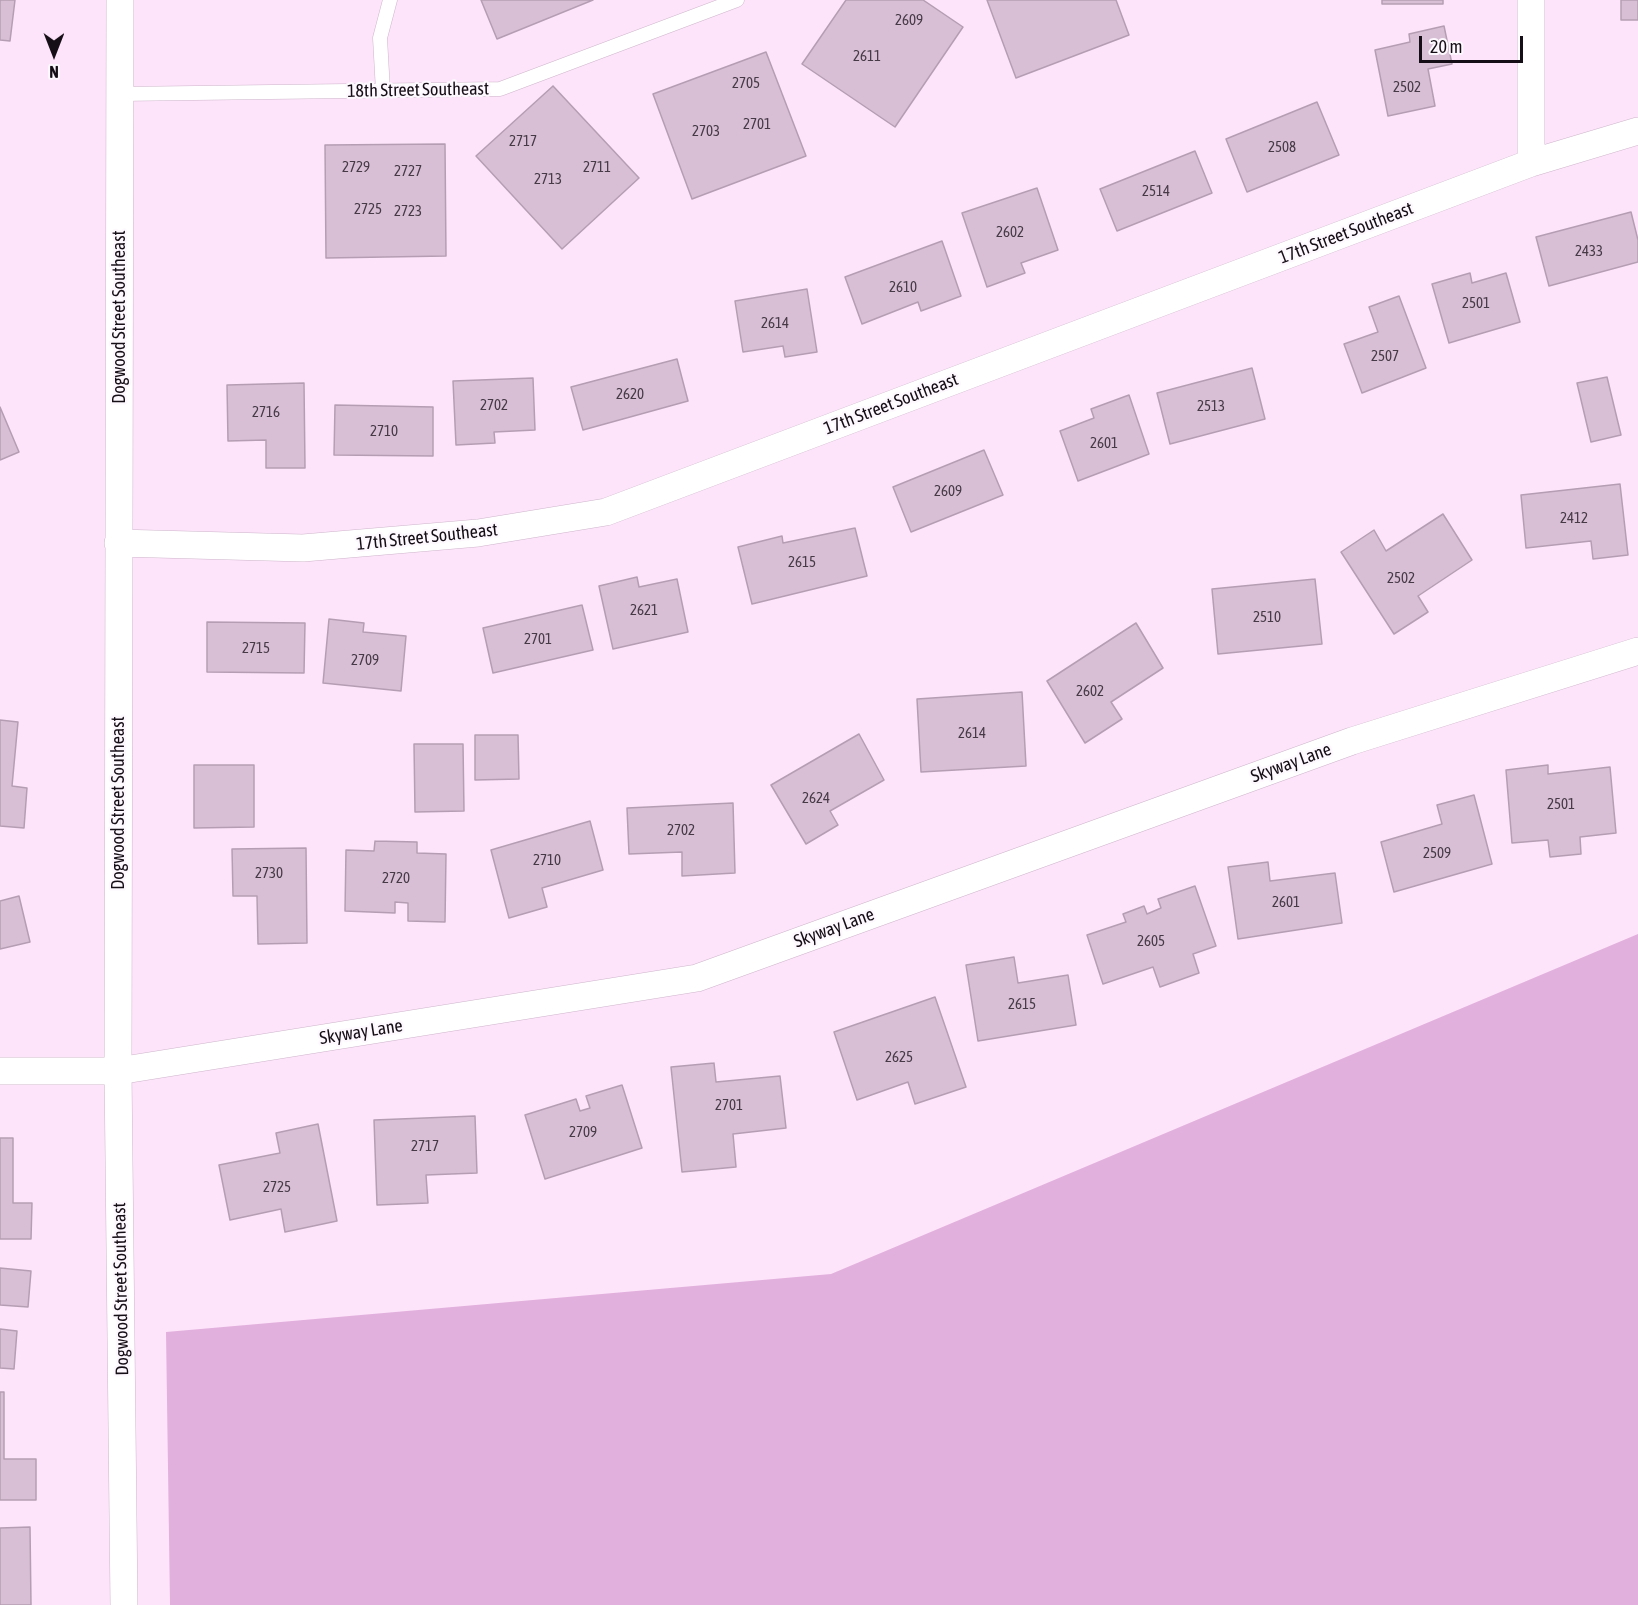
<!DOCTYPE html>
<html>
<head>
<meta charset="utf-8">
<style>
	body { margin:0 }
	#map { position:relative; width:1638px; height:1605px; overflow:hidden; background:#fde4fa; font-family:"Asap Condensed",sans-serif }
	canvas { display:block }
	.north { position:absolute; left:24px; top:24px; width:60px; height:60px; -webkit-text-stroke:4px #fdf8fd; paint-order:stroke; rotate:180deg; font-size:16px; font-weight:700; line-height:24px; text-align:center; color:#160e16 }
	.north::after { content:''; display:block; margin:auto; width:21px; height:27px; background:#160e16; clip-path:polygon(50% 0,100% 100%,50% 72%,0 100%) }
	.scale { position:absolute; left:1419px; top:36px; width:104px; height:27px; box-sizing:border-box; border:3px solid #160e16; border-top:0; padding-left:8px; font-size:18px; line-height:21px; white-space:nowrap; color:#160e16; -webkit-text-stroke:4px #fdf8fd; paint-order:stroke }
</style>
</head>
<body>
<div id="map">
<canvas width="1638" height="1605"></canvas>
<div class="north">N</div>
<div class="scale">20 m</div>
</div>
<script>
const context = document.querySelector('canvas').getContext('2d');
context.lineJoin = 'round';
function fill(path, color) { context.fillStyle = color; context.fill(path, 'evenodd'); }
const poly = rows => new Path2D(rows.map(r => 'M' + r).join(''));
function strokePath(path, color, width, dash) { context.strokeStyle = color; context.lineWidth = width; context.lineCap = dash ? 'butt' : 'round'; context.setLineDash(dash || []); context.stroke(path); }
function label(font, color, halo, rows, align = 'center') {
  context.font = font + ' "Asap Condensed",sans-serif'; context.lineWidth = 4.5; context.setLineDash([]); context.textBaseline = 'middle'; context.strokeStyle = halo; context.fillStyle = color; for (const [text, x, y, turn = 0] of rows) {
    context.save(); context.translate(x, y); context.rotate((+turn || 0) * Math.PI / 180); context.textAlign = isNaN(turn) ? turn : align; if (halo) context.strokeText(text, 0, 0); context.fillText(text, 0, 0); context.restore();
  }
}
fill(poly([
	[1638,934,1638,1605,170,1605,166,1332,831,1274]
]), '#e2b0dd');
const building = poly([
	[0,0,15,0,10,41,0,40,0,0],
	[481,0,593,0,497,39,481,0],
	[846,0,923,0,963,27,895,127,802,64,846,0],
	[987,0,1116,0,1129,35,1016,78,987,0],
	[1382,0,1443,0,1443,4,1382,4,1382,0],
	[1621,0,1638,0,1638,20,1621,20,1621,0],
	[1444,26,1452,64,1428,69,1435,106,1388,116,1375,50,1410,42,1409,34,1444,26],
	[766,52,806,156,692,199,653,94,766,52],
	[553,86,639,178,562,249,476,156,553,86],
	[1317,102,1339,155,1247,192,1226,139,1317,102],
	[445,144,446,256,326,258,325,145,445,144],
	[1195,151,1212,193,1117,231,1100,189,1195,151],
	[1037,188,1058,250,1021,263,1025,273,987,287,962,213,1037,188],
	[1631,212,1638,240,1638,262,1549,286,1536,237,1631,212],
	[942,241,961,296,921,311,918,302,862,324,845,277,942,241],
	[1470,273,1472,283,1506,273,1520,322,1449,343,1432,284,1470,273],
	[807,289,817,352,785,357,783,346,743,352,735,301,807,289],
	[1399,296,1426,368,1362,393,1344,344,1378,332,1369,307,1399,296],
	[677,359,688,401,583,430,571,387,677,359],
	[1252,368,1265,419,1170,444,1157,393,1252,368],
	[1607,377,1621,435,1591,442,1577,383,1607,377],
	[533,378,535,430,494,432,495,443,456,445,453,381,533,378],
	[304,383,305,468,266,468,266,440,228,441,227,385,304,383],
	[1129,395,1149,454,1078,481,1060,431,1094,418,1091,409,1129,395],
	[335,405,433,407,433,456,334,455,335,405],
	[0,407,19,452,0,460,0,407],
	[984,450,1003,495,911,532,893,487,984,450],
	[1620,484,1628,555,1593,559,1591,541,1526,548,1521,495,1620,484],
	[1443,514,1472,560,1418,596,1428,612,1394,634,1341,552,1374,530,1386,551,1443,514],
	[855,528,867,576,752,604,738,547,782,536,783,543,855,528],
	[637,577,639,587,677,579,688,632,613,649,599,586,637,577],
	[1315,579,1322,644,1218,654,1212,589,1315,579],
	[582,605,593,650,493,673,483,628,582,605],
	[329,619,364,623,363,632,406,636,401,691,323,683,329,619],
	[207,622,305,623,304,673,207,672,207,622],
	[1136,623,1163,668,1111,702,1122,719,1085,743,1047,681,1136,623],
	[1022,692,1026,766,921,772,917,699,1022,692],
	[0,720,18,722,12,786,27,788,24,828,0,826,0,720],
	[859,734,884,780,830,811,838,825,806,844,771,785,859,734],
	[475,735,518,735,519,779,475,780,475,735],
	[414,744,463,744,464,811,415,812,414,744],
	[194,765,254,765,254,827,194,828,194,765],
	[1548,765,1548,774,1610,767,1616,833,1580,837,1581,854,1550,857,1548,840,1512,843,1506,770,1548,765],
	[1474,795,1492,864,1394,892,1381,842,1442,824,1437,805,1474,795],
	[733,803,735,873,682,876,682,852,629,854,627,808,733,803],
	[590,821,603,870,542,888,547,907,509,918,491,850,590,821],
	[375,841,417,842,417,853,446,854,445,922,408,921,408,903,395,902,395,913,345,911,346,850,374,851,375,841],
	[306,848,307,943,258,944,257,896,233,896,232,849,306,848],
	[1268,862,1270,881,1335,873,1342,923,1238,939,1228,867,1268,862],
	[1195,886,1216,946,1193,954,1199,973,1160,987,1153,967,1103,984,1087,935,1126,922,1123,914,1144,906,1147,914,1161,908,1158,899,1195,886],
	[19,896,30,942,0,949,0,901,19,896],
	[1014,957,1018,983,1068,975,1076,1025,978,1041,966,965,1014,957],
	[935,997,966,1087,915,1104,908,1082,857,1100,834,1032,935,997],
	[714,1063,716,1082,780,1076,786,1128,733,1134,736,1167,682,1172,671,1067,714,1063],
	[622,1085,642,1148,545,1179,525,1115,576,1099,580,1111,590,1108,586,1096,622,1085],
	[475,1116,477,1173,426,1175,428,1203,377,1205,374,1120,475,1116],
	[318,1124,337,1221,285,1232,281,1209,230,1220,219,1165,280,1153,276,1133,318,1124],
	[0,1138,13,1138,13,1203,32,1203,31,1239,0,1239,0,1138],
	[0,1268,31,1271,28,1307,0,1305,0,1268],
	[0,1329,17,1331,14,1369,0,1368,0,1329],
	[0,1392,4,1392,4,1459,36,1459,36,1500,0,1500,0,1392],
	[30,1527,31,1605,0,1605,0,1528,30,1527]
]);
fill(building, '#d8bfd5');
strokePath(building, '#b59eb3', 1.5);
const lane = poly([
	[383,91,380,38,390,0],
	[119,94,500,89,737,0]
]);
const street = poly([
	[120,0,118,1071,124,1605],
	[1531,163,1531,0],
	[118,543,303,548,478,533,606,512,1531,163,1638,131],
	[0,1071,118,1071,697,978,1352,741,1638,651]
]);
strokePath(lane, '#ceb5cb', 15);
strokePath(street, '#ceb5cb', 28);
strokePath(lane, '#fff', 14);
strokePath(street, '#fff', 27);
label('15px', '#463a46', null, [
	["2609",909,20],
	["2611",867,56],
	["2705",746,83],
	["2502",1407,87],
	["2701",757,124],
	["2703",706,131],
	["2717",523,141],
	["2508",1282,147],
	["2729",356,167],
	["2711",597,167],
	["2727",408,171],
	["2713",548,179],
	["2514",1156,191],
	["2725",368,209],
	["2723",408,211],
	["2602",1010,232],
	["2433",1589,251],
	["2610",903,287],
	["2501",1476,303],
	["2614",775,323],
	["2507",1385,356],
	["2620",630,394],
	["2702",494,405],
	["2513",1211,406],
	["2716",266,412],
	["2710",384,431],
	["2601",1104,443],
	["2609",948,491],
	["2412",1574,518],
	["2615",802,562],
	["2502",1401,578],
	["2621",644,610],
	["2510",1267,617],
	["2701",538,639],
	["2715",256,648],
	["2709",365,660],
	["2602",1090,691],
	["2614",972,733],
	["2624",816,798],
	["2501",1561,804],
	["2702",681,830],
	["2509",1437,853],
	["2710",547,860],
	["2730",269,873],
	["2720",396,878],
	["2601",1286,902],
	["2605",1151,941],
	["2615",1022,1004],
	["2625",899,1057],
	["2701",729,1105],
	["2709",583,1132],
	["2717",425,1146],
	["2725",277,1187]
]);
label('18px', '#160e16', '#fdf8fd', [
	["18th Street Southeast",418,90,-1],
	["17th Street Southeast",1346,233,-21],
	["Dogwood Street Southeast",119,317,-90],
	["17th Street Southeast",891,404,-21],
	["17th Street Southeast",427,537,-6],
	["Skyway Lane",1291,763,-20],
	["Dogwood Street Southeast",118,803,-90],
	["Skyway Lane",834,928,-20],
	["Skyway Lane",361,1032,-9],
	["Dogwood Street Southeast",121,1289,-91]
]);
</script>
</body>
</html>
